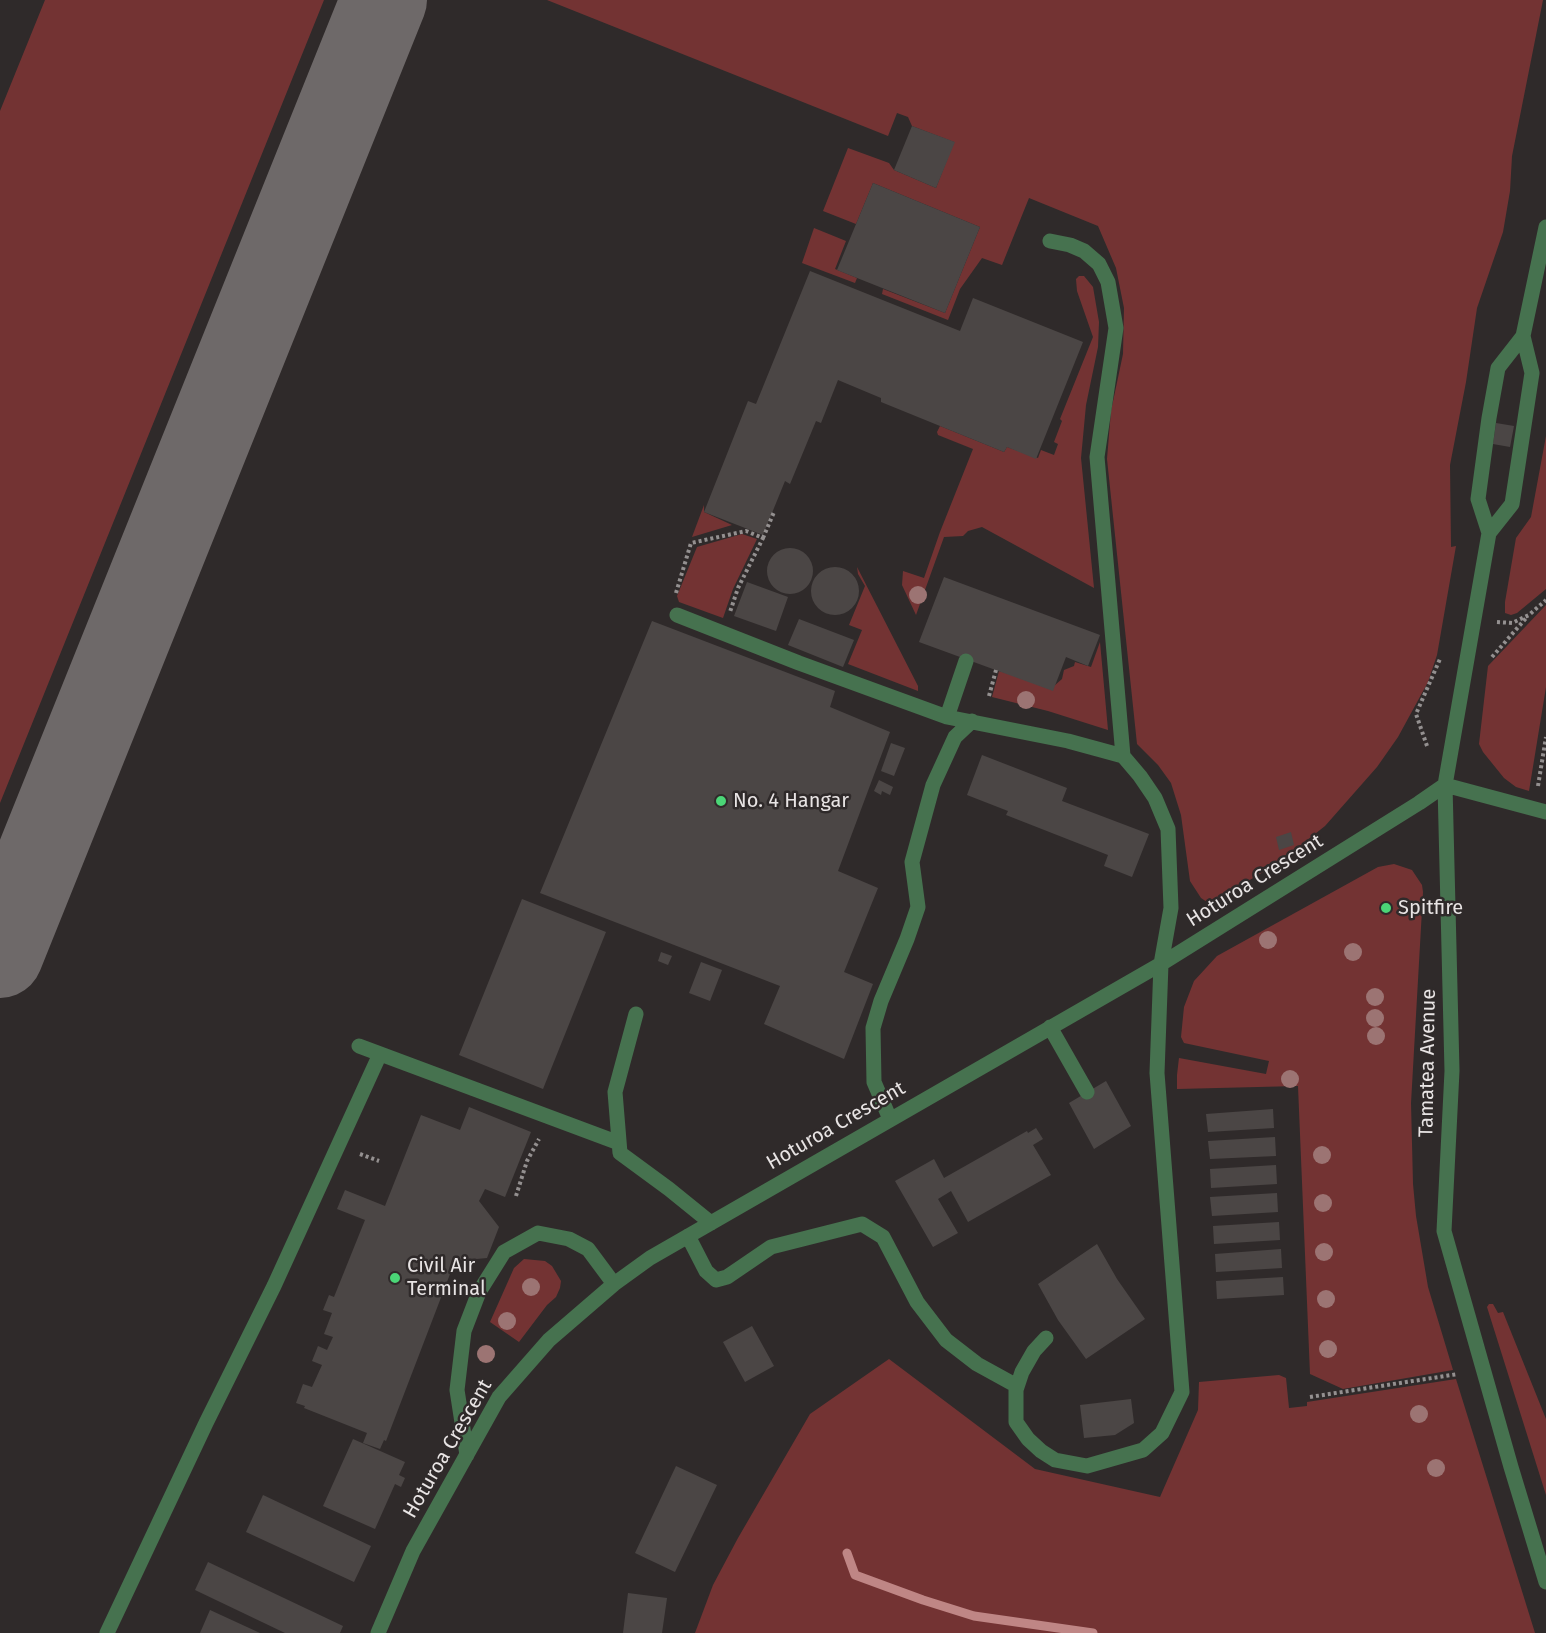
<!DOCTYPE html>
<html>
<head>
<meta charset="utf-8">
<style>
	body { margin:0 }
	canvas { display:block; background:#2f2a2a }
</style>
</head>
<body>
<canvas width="1546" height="1633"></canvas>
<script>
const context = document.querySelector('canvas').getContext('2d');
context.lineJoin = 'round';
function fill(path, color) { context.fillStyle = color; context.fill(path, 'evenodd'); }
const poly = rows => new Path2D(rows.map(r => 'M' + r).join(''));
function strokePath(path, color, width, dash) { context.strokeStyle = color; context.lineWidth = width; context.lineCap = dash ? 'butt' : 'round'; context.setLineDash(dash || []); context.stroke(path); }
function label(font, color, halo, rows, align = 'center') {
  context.font = font + ' "Fira Sans",sans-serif'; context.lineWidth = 5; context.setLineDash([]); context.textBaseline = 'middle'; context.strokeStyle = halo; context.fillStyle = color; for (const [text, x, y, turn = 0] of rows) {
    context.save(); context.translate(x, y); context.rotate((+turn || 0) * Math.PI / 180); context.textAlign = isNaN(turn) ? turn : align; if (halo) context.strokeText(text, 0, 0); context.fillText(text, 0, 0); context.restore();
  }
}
fill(poly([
	[45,0,324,0,0,803,0,111],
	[547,0,1543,0,1512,156,1510,191,1503,232,1477,308,1466,382,1450,465,1451,547,1456,546,1437,655,1428,682,1398,737,1377,767,1325,826,1278,863,1210,904,1201,898,1190,881,1181,815,1171,783,1158,765,1137,744,1107,459,1111,411,1123,354,1124,308,1116,268,1098,226,1029,198,1002,265,982,258,960,289,948,320,882,294,883,289,945,313,980,227,873,183,856,224,823,211,848,148,889,163,894,170,936,188,954,142,912,126,908,117,897,113,888,136],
	[814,228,846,241,835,269,857,278,855,283,802,263],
	[1079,276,1084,276,1093,287,1099,322,1098,347,1086,405,1081,458,1094,588,982,527,968,531,963,536,944,537,916,615,902,585,903,571,924,578,940,532,973,449,938,435,937,432,940,426,1004,452,1007,447,1038,458,1041,450,1054,455,1058,444,1054,442,1062,421,1060,419,1093,337,1077,291,1076,279],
	[1546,436,1546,589,1517,613,1511,615,1505,613,1505,602,1516,538,1531,517],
	[704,505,704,512,732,525,692,537],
	[742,534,757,539,733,589,723,618,679,602,677,596,697,547],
	[857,567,918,686,918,691,848,664,862,630,849,625,865,586,858,574],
	[1546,605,1546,687,1529,791,1516,787,1504,778,1483,752,1479,744,1488,666],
	[1100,642,1108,730,1048,711,992,697,999,671,1054,686,1062,679,1064,670,1074,666,1075,662,1091,667],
	[1394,864,1412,870,1422,885,1423,892,1411,1103,1413,1184,1416,1216,1428,1287,1453,1370,1343,1389,1310,1374,1298,1086,1177,1089,1177,1075,1179,1058,1266,1074,1269,1061,1184,1043,1181,1037,1184,1007,1194,981,1217,956,1378,867],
	[524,1259,545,1261,552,1266,561,1281,560,1288,556,1297,547,1305,519,1342,490,1322,514,1268],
	[1489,1304,1493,1304,1498,1313,1503,1312,1546,1419,1546,1495,1487,1307],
	[889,1359,1035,1469,1160,1497,1198,1410,1199,1382,1279,1375,1286,1378,1289,1408,1307,1406,1307,1402,1456,1379,1535,1633,695,1633,713,1585,738,1538,810,1414]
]), '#733333');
strokePath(poly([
	[847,1553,855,1575,923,1600,974,1616,1093,1633]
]), '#bf8685', 9);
strokePath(poly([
	[0,955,384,0]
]), '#6e6969', 86);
fill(poly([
	[912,126,955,142,936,188,894,170],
	[873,183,980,227,945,313,837,270],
	[810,271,960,331,973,298,1083,342,1036,459,1007,447,1004,452,881,402,881,398,838,380,821,423,816,421,790,484,785,481,763,535,704,512,748,401,756,404],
	[1496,423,1514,426,1510,447,1493,444],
	'767 571a23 23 0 1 1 46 0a23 23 0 1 1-46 0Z',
	'811 591a24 24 0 1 1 48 0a24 24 0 1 1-48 0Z',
	[944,577,1100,635,1088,666,1066,657,1053,691,919,642],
	[747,582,788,597,776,631,734,616],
	[799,619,854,640,843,667,788,645],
	[652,621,835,691,830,707,890,732,838,871,878,888,844,972,873,984,844,1059,764,1024,780,986,540,893],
	[891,743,905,748,894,776,881,771],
	[982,755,1067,788,1062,801,1149,834,1132,877,1104,866,1108,855,1006,815,1008,811,967,795],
	[879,780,893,787,890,795,882,791,881,795,874,791],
	[1291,832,1294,845,1279,850,1276,837],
	[522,899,606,932,543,1089,459,1055],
	[661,952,672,956,668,965,658,961],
	[701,962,722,970,710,1001,689,993],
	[1106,1081,1131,1126,1094,1149,1069,1103],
	[469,1107,531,1132,505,1197,485,1189,479,1201,499,1227,487,1258,455,1261,386,1441,384,1440,380,1449,363,1443,367,1433,304,1408,305,1406,296,1403,303,1384,312,1387,322,1365,312,1361,318,1346,327,1350,333,1337,324,1334,332,1313,323,1310,329,1295,334,1297,365,1220,337,1209,345,1190,385,1206,421,1115,460,1130],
	[1273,1109,1274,1128,1208,1132,1206,1114],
	[1036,1128,1043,1139,1033,1145,1051,1175,968,1222,951,1191,938,1199,958,1233,933,1247,895,1181,934,1159,944,1178,1027,1131,1028,1133],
	[1275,1137,1276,1156,1210,1159,1208,1141],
	[1276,1165,1277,1184,1211,1188,1210,1169],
	[1277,1193,1278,1212,1212,1216,1210,1197],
	[1279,1222,1280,1240,1214,1244,1213,1226],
	[1097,1244,1117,1279,1145,1319,1086,1359,1058,1320,1038,1284],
	[1281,1249,1282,1268,1216,1272,1215,1254],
	[1283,1277,1284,1295,1217,1299,1216,1281],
	[752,1326,774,1366,745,1382,723,1342],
	[1131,1399,1134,1423,1115,1435,1084,1438,1080,1405],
	[353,1439,405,1462,399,1475,405,1478,401,1487,395,1484,375,1529,323,1506],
	[676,1466,717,1485,675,1572,635,1553],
	[263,1495,371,1546,354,1582,246,1532],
	[208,1562,343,1626,340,1633,285,1633,195,1590],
	[628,1593,667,1598,662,1633,623,1633],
	[210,1610,260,1633,200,1633]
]), '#4b4645');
strokePath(poly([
	[763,538,774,512],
	[676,593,691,543,746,531,763,538,738,588,730,612],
	[1497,622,1512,623,1529,615,1546,600],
	[1492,657,1527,617],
	[989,696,996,670],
	[1427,746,1416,714,1440,659],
	[1538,786,1546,737],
	[360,1154,379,1161],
	[516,1196,527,1161,539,1139],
	[1310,1397,1458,1374]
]), '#949090', 4, [3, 3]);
strokePath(poly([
	[1050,241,1070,245,1084,251,1099,264,1108,282,1116,328,1097,457,1123,756],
	[1523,336,1498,368,1489,418,1478,499,1489,533,1445,785,1452,1071,1444,1231,1511,1467,1546,1582],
	[1489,533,1512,504,1532,373,1523,336,1546,227],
	[677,615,799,663,947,717,1068,741,1123,756,1140,776,1155,798,1168,829,1171,908,1161,964,1157,1073,1182,1392,1162,1433,1143,1450,1087,1466,1055,1460,1041,1451,1028,1439,1016,1422,1016,1390,1022,1372,1034,1351,1046,1338],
	[947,717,966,661],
	[636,1014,615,1092,620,1153,669,1189,711,1223],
	[1050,1027,1087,1092],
	[359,1046,619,1143],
	[890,1119,874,1082,873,1028,881,1001,907,939,918,907,912,862,933,785,955,737,972,721],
	[688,1236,706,1271,716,1280,727,1277,771,1247,862,1224,883,1237,917,1302,946,1340,977,1364,1017,1386],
	[467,1455,457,1390,464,1331,479,1292,504,1252,538,1233,569,1239,588,1249,614,1284],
	[107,1633,206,1423,274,1286,380,1054],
	[378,1633,413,1551,499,1397,549,1340,614,1284,650,1258,1161,964,1419,803,1445,785,1546,812]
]), '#46724f', 15);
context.fillStyle = '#9c7473';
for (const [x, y] of [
	[918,595],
	[1026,700],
	[1268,940],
	[1353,952],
	[1375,997],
	[1375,1018],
	[1376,1036],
	[1290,1079],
	[1322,1155],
	[1323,1203],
	[1324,1252],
	[531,1287],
	[1326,1299],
	[507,1321],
	[1328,1349],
	[486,1354],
	[1419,1414],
	[1436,1468]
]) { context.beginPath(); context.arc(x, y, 9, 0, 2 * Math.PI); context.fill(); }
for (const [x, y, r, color] of [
	[721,801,6,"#4bd677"],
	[1386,908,6,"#4bd677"],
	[395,1278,6,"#4bd677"]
]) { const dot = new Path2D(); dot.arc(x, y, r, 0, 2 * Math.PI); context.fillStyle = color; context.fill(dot); strokePath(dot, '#2f2a2a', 2); }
label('20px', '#e8e4e4', '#2f2a2a', [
	["No. 4 Hangar",733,801],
	["Spitfire",1398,908],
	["Civil Air",407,1266],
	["Terminal",407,1289]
], 'left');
label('20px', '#e8e4e4', '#2f2a2a', [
	["Hoturoa Crescent",1255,881,-32],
	["Tamatea Avenue",1428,1063,-89],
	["Hoturoa Crescent",836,1126,-30],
	["Hoturoa Crescent",448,1449,-60]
]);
</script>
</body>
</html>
